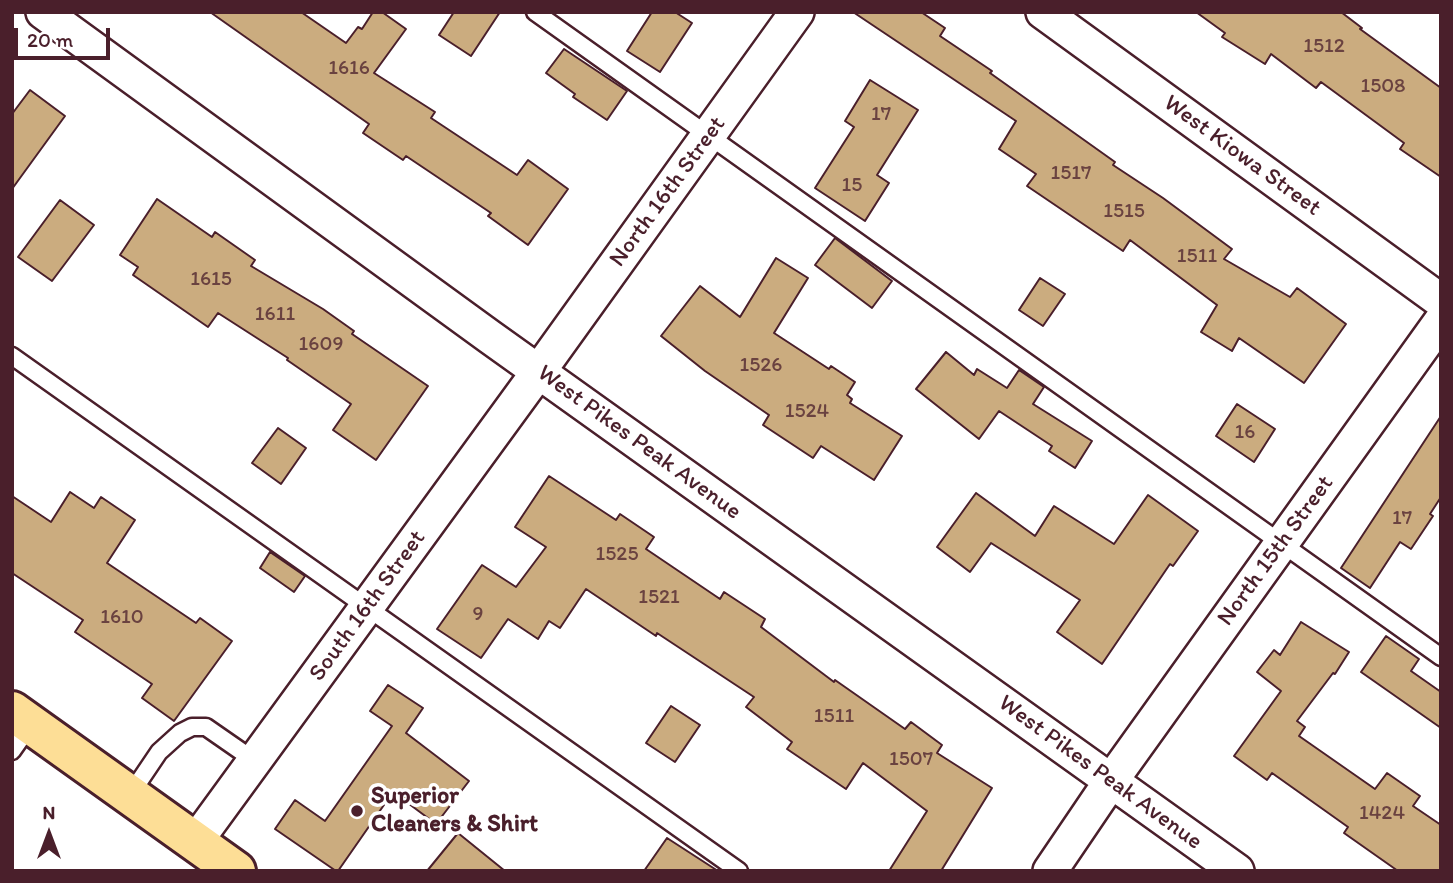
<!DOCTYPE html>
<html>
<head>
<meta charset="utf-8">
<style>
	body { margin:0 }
	#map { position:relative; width:1453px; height:883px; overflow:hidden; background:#fff; font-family:Itim,sans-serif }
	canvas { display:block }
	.frame { position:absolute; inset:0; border:14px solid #4a1f2b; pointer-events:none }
	.north { position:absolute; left:14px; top:799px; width:70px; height:70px; -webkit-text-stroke:5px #fff; paint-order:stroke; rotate:0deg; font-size:19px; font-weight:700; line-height:28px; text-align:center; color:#4a1f2b }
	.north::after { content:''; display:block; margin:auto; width:24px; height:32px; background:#4a1f2b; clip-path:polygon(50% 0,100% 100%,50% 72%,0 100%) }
	.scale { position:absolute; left:14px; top:28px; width:96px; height:32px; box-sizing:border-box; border:4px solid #4a1f2b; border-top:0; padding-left:9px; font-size:21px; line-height:24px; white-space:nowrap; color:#4a1f2b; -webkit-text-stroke:5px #fff; paint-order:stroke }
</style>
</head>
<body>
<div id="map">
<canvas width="1453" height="883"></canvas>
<div class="frame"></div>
<div class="north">N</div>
<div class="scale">20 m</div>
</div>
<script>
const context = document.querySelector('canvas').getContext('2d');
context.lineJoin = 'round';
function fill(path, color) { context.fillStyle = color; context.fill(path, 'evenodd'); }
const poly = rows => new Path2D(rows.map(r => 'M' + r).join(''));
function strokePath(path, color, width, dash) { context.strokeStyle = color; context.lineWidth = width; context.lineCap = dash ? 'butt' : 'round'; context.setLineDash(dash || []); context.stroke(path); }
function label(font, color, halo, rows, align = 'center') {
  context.font = font + ' Itim,sans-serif'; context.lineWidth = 7; context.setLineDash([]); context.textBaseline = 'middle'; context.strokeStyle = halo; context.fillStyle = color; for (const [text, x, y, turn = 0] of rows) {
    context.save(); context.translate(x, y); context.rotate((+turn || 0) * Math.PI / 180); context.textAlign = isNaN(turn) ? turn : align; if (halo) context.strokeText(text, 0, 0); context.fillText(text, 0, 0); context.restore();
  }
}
const building = poly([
	[210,12,301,12,346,43,358,27,362,29,373,12,382,12,406,29,374,73,435,112,431,118,517,175,528,160,568,189,528,245,488,216,491,213,406,156,403,160,363,133,369,124,210,12],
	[454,12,500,12,471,56,439,35,454,12],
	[652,12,675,12,692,23,660,72,627,51,652,12],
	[853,12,921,12,945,28,940,36,992,71,990,73,1115,162,1113,165,1163,198,1232,249,1224,259,1290,297,1297,288,1346,324,1304,383,1239,338,1232,351,1201,332,1217,305,1130,240,1123,251,1027,186,1036,174,999,149,1016,121,853,12],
	[1196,12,1341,12,1362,28,1360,29,1441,88,1441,177,1400,149,1404,143,1321,82,1316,88,1271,54,1265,64,1222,37,1225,33,1196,12],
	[564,49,627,91,607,120,573,97,575,94,546,73,564,49],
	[870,80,918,110,877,175,889,183,865,221,815,188,854,127,845,121,870,80],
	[30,90,65,116,12,189,12,114,30,90],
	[157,199,212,237,215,232,255,260,251,266,323,309,354,331,352,334,428,386,376,460,333,430,351,404,287,360,288,358,218,313,208,327,133,275,138,267,120,255,157,199],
	[60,200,94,225,52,281,18,257,60,200],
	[835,238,892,281,872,308,815,265,835,238],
	[776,258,808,278,774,333,829,369,831,366,855,382,847,395,852,399,850,403,902,436,874,480,821,446,813,458,763,425,769,415,705,371,661,336,700,286,740,317,776,258],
	[1040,278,1065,294,1043,326,1019,310,1040,278],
	[946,352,974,375,977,369,1007,388,1019,370,1044,387,1033,404,1092,441,1075,468,1049,451,1052,446,999,411,979,439,916,389,946,352],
	[1237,404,1275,429,1254,462,1216,436,1237,404],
	[1441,416,1441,497,1430,514,1433,516,1411,549,1400,542,1370,588,1341,568,1441,416],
	[278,428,306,448,281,484,252,463,278,428],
	[549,476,616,520,620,514,654,537,646,549,720,599,724,592,765,619,761,627,834,682,835,680,905,729,911,722,942,745,937,753,992,788,941,871,889,871,927,811,863,763,846,789,787,749,792,742,746,707,754,697,657,633,656,636,586,589,560,628,549,621,538,639,508,619,481,658,437,629,482,565,516,587,546,547,515,527,549,476],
	[70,492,94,508,101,497,135,520,107,563,196,623,200,618,232,641,174,721,142,698,152,684,75,632,83,620,12,573,12,496,51,522,70,492],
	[976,493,1035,536,1054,506,1114,544,1148,495,1198,531,1173,566,1170,564,1102,664,1057,632,1080,600,991,543,970,572,937,547,976,493],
	[270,552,305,576,294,592,260,568,270,552],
	[1301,622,1349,652,1335,674,1333,673,1297,721,1305,727,1299,736,1375,789,1387,773,1420,796,1413,806,1441,825,1441,871,1398,871,1344,833,1348,827,1272,773,1267,780,1234,756,1281,691,1257,672,1274,650,1280,655,1301,622],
	[1386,636,1419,659,1411,671,1441,692,1441,728,1361,672,1386,636],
	[388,685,423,708,406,733,469,781,436,824,393,792,338,871,336,871,275,829,295,800,325,821,392,726,370,711,388,685],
	[671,706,700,725,675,762,646,743,671,706],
	[458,833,505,871,427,871,458,833],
	[667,838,718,871,644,871,667,838]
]);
fill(building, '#cbac7f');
strokePath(building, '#4a1f2b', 2);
const lane = poly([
	[535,12,1441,657],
	[12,356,739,871],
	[12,751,31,724],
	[130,795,159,752,180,733,192,727,206,727,255,761]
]);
const street = poly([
	[43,12,490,337,1237,871],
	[1043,12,1441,301],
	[196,841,539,371,797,12],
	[1050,871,1111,781,1441,321]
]);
const primary = poly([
	[12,711,236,871]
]);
strokePath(lane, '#4a1f2b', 21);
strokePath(street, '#4a1f2b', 38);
strokePath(primary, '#4a1f2b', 44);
strokePath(lane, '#fff', 16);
strokePath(street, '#fff', 33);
strokePath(primary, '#fdde96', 38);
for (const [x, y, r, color] of [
	[357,811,7,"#4a1f2b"]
]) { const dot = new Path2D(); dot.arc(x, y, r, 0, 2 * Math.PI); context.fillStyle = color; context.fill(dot); strokePath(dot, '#fff', 2.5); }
label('21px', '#6a4240', null, [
	["1512",1324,47],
	["1616",349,69],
	["1508",1383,87],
	["17",881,115],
	["1517",1071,174],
	["15",852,186],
	["1515",1124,212],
	["1511",1197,257],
	["1615",211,280],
	["1611",275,315],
	["1609",321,345],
	["1526",761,366],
	["1524",807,412],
	["16",1245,433],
	["17",1402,519],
	["1525",617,555],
	["1521",659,598],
	["9",478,615],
	["1610",122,618],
	["1511",834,717],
	["1507",911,760],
	["1424",1382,814]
]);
label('24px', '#4a1f2b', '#fff', [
	["West Kiowa Street",1242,156,36],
	["North 16th Street",668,192,-54],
	["West Pikes Peak Avenue",639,443,36],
	["North 15th Street",1276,551,-54],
	["South 16th Street",368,606,-54],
	["West Pikes Peak Avenue",1100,773,36]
]);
label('bold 24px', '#4a1f2b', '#fff', [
	["Superior",371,797],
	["Cleaners & Shirt",371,825]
], 'left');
</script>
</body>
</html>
